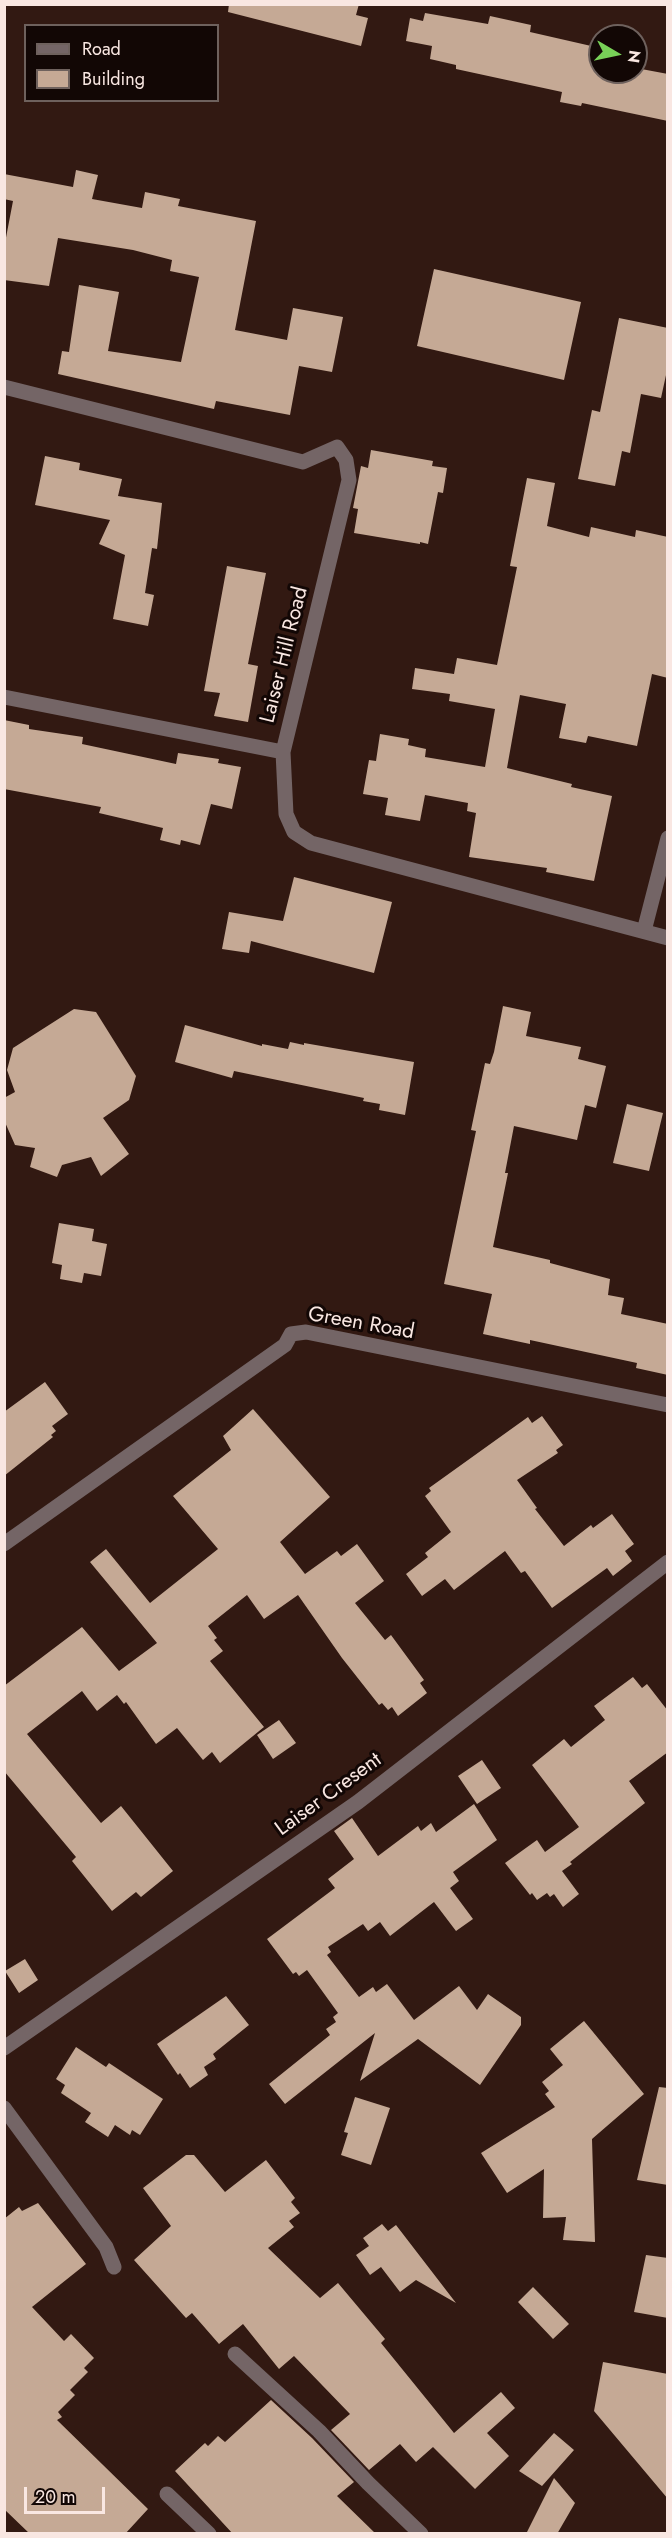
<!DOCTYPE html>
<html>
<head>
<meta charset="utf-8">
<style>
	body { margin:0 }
	#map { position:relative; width:672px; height:2538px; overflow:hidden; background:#321912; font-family:Jost,sans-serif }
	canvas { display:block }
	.frame { position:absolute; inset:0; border:6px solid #f9e7e2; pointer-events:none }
	.legend { position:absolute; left:24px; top:24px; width:195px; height:78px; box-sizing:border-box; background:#120705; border:2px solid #6e615d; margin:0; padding:8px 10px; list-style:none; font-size:18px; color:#f9e7e2 }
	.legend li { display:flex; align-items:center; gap:12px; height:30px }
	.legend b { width:30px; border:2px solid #6e615d }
	.north { position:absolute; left:588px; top:24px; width:60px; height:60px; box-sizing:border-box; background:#120705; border:2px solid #6e615d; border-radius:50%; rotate:99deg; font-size:16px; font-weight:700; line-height:24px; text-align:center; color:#f9e7e2 }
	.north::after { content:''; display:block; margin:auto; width:21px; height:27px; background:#78d158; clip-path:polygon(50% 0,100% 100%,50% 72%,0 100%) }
	.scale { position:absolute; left:24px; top:2487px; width:81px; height:27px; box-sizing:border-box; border:3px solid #f9e7e2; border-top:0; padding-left:8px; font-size:18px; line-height:21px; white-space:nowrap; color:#f9e7e2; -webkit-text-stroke:4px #120705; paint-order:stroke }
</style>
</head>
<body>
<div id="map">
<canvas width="672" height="2538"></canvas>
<div class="frame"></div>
<ul class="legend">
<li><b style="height:8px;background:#746566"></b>Road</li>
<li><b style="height:16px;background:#c5a995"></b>Building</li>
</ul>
<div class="north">N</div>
<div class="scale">20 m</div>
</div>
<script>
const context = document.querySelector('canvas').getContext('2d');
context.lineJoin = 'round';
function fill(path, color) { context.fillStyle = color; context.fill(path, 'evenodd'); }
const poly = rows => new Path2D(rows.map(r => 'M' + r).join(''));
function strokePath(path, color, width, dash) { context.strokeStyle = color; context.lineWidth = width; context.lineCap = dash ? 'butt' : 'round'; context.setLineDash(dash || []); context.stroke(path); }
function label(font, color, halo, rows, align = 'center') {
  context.font = font + ' Jost,sans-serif'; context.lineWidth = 6; context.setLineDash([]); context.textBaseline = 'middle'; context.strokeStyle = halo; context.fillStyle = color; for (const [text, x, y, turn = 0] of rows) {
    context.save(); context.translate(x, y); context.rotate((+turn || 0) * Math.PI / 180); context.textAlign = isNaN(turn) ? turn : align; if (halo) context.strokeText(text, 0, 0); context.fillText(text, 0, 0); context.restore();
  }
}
fill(poly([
	[229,4,359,4,356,15,368,18,361,46,228,12],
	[425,13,488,24,490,16,531,25,530,32,600,48,600,72,636,72,636,68,668,74,668,121,582,103,581,106,560,102,562,92,456,69,456,65,430,59,432,46,406,41,410,18,423,21],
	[76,170,98,175,92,199,142,208,145,192,180,199,178,206,256,221,235,330,287,340,293,308,343,317,332,372,299,366,290,415,216,401,214,409,58,374,62,351,69,352,79,285,119,292,108,351,181,362,199,277,170,271,172,260,133,250,58,238,49,286,4,280,4,248,13,201,4,199,4,174,73,187],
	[434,269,581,302,564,380,417,346],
	[619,318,668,328,668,366,661,398,641,394,630,453,622,451,615,486,578,479,592,410,600,412],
	[371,450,433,461,432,466,447,468,443,493,438,492,428,544,420,542,420,544,354,533,358,509,353,508,361,466,368,468],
	[45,456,80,463,79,470,122,479,118,496,162,503,157,549,152,548,145,593,154,595,148,626,113,619,125,555,99,544,110,520,35,505],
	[527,478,555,483,547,526,589,537,591,527,635,537,636,530,668,537,668,678,652,674,637,746,588,736,586,743,559,738,566,704,520,695,507,768,572,784,571,787,612,796,594,881,546,872,547,868,469,857,476,813,467,811,468,803,425,795,420,821,385,815,388,798,363,794,369,760,376,761,380,734,409,739,408,745,426,749,425,757,485,767,495,709,449,701,450,694,412,689,415,668,454,674,457,658,497,665,517,567,510,566],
	[227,566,266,573,248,664,258,666,248,722,214,716,220,693,204,691],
	[4,720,29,725,29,729,83,737,82,744,176,764,178,753,219,759,218,763,241,767,232,809,211,804,200,845,181,840,180,845,160,840,163,828,99,813,101,807,4,789],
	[294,877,392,902,374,973,251,941,249,953,222,949,229,912,283,921],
	[503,1006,531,1012,526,1036,581,1047,578,1059,606,1066,596,1108,585,1105,577,1140,514,1126,505,1173,508,1173,493,1247,550,1260,550,1263,610,1279,608,1295,624,1298,621,1314,668,1324,668,1375,636,1368,637,1363,530,1340,530,1344,483,1334,492,1294,444,1284,476,1131,471,1130,485,1063,490,1064,494,1052],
	[74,1009,96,1012,136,1076,129,1100,103,1118,129,1154,101,1176,91,1157,62,1165,57,1177,30,1167,35,1148,15,1145,4,1120,4,1098,15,1092,7,1070,13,1048],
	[185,1025,262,1046,262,1044,288,1049,290,1042,304,1045,304,1043,414,1062,405,1115,379,1110,380,1104,363,1101,364,1098,234,1071,232,1078,175,1062],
	[627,1104,663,1113,649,1171,613,1163],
	[59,1223,94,1229,92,1241,107,1244,101,1276,84,1273,82,1283,60,1279,62,1265,52,1263],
	[45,1382,68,1414,52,1426,56,1431,51,1435,53,1437,4,1476,4,1412],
	[253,1409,330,1497,280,1542,305,1574,337,1551,341,1556,357,1544,384,1581,355,1603,385,1640,391,1635,424,1680,420,1683,427,1693,398,1716,392,1707,388,1710,382,1703,379,1705,342,1658,298,1595,264,1619,247,1595,208,1626,217,1638,214,1640,223,1651,210,1661,264,1727,220,1763,212,1752,203,1760,177,1728,156,1744,126,1702,124,1704,117,1695,97,1711,82,1691,27,1734,101,1823,121,1806,173,1871,141,1897,136,1892,112,1911,72,1861,76,1857,4,1771,4,1686,82,1627,119,1671,157,1643,90,1562,106,1549,150,1603,218,1549,173,1496,231,1450,223,1436],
	[542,1416,563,1445,556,1450,558,1453,517,1480,537,1508,535,1509,564,1546,591,1525,593,1528,612,1514,634,1544,625,1551,632,1561,613,1576,607,1568,552,1608,525,1571,521,1573,505,1551,454,1590,445,1579,422,1596,406,1574,428,1557,425,1553,451,1532,425,1496,431,1491,429,1488,528,1417,532,1423],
	[633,1677,642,1688,647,1684,668,1711,668,1752,629,1781,645,1803,570,1862,572,1864,562,1871,579,1894,563,1907,554,1894,550,1897,547,1893,537,1900,532,1893,530,1895,505,1863,537,1840,545,1852,579,1827,532,1765,564,1739,571,1747,605,1720,594,1706],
	[279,1720,296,1743,273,1759,257,1735],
	[482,1760,501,1788,477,1804,458,1776],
	[474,1804,497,1840,453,1872,459,1881,450,1888,473,1919,456,1931,434,1902,390,1936,380,1922,368,1931,363,1924,328,1947,331,1952,327,1955,359,1997,373,1987,376,1992,387,1984,414,2020,459,1986,477,2010,488,1994,521,2017,521,2025,480,2085,418,2039,360,2081,375,2033,285,2104,269,2084,330,2035,326,2029,336,2022,333,2017,338,2013,307,1970,299,1976,296,1972,293,1974,267,1939,335,1888,328,1879,354,1859,334,1831,352,1818,378,1856,418,1826,421,1831,431,1823,436,1832],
	[25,1959,38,1980,19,1993,5,1971],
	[226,1996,249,2025,213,2054,216,2059,204,2067,208,2075,190,2088,180,2073,178,2075,157,2044],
	[584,2021,644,2094,592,2139,595,2242,563,2240,566,2217,543,2218,544,2169,507,2193,481,2153,555,2107,545,2094,549,2091,542,2082,563,2065,550,2049],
	[76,2047,106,2067,109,2063,163,2099,140,2135,132,2130,130,2135,115,2125,108,2137,85,2122,91,2113,61,2093,65,2085,56,2079],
	[659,2087,668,2088,668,2185,637,2180],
	[355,2097,390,2108,371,2165,341,2155,348,2133,344,2132],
	[186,2155,194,2155,225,2192,266,2160,295,2198,291,2202,300,2213,289,2221,294,2227,268,2248,320,2298,338,2283,385,2339,381,2343,454,2433,501,2392,515,2408,487,2433,509,2456,475,2489,433,2447,416,2462,400,2444,369,2470,331,2430,350,2414,294,2356,279,2369,243,2324,219,2344,192,2313,186,2318,134,2260,171,2226,143,2188],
	[38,2203,86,2264,32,2307,64,2341,71,2334,94,2358,84,2368,88,2372,70,2390,75,2395,58,2412,62,2417,57,2420,148,2509,125,2534,30,2534,4,2509,4,2219,19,2207,22,2211],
	[382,2224,388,2231,396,2225,456,2303,416,2280,400,2292,381,2267,370,2275,356,2255,369,2246,363,2238],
	[646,2255,668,2258,668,2318,634,2312],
	[533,2287,569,2324,553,2339,518,2302],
	[603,2362,668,2374,668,2499,594,2411],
	[271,2400,312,2438,354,2482,337,2496,376,2534,233,2534,175,2471,205,2443,208,2446,218,2436,225,2442],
	[554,2433,574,2450,542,2486,519,2471],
	[554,2478,575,2503,557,2534,526,2534]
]), '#c5a995');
strokePath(poly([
	[4,387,303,462,337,447,346,460,349,480,283,752,286,814,294,832,311,843,668,938],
	[4,697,283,752],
	[644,931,668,838],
	[4,1544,285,1345,291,1334,306,1332,668,1405],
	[4,2048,358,1802,668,1562],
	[4,2108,106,2247,114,2267],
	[235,2354,319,2431,368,2483,421,2534],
	[167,2494,209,2534]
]), '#746566', 15);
label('21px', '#f9e7e2', '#120705', [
	["Laiser Hill Road",285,655,-76],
	["Green Road",361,1324,10],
	["Laiser Cresent",329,1795,-36]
]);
</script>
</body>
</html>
